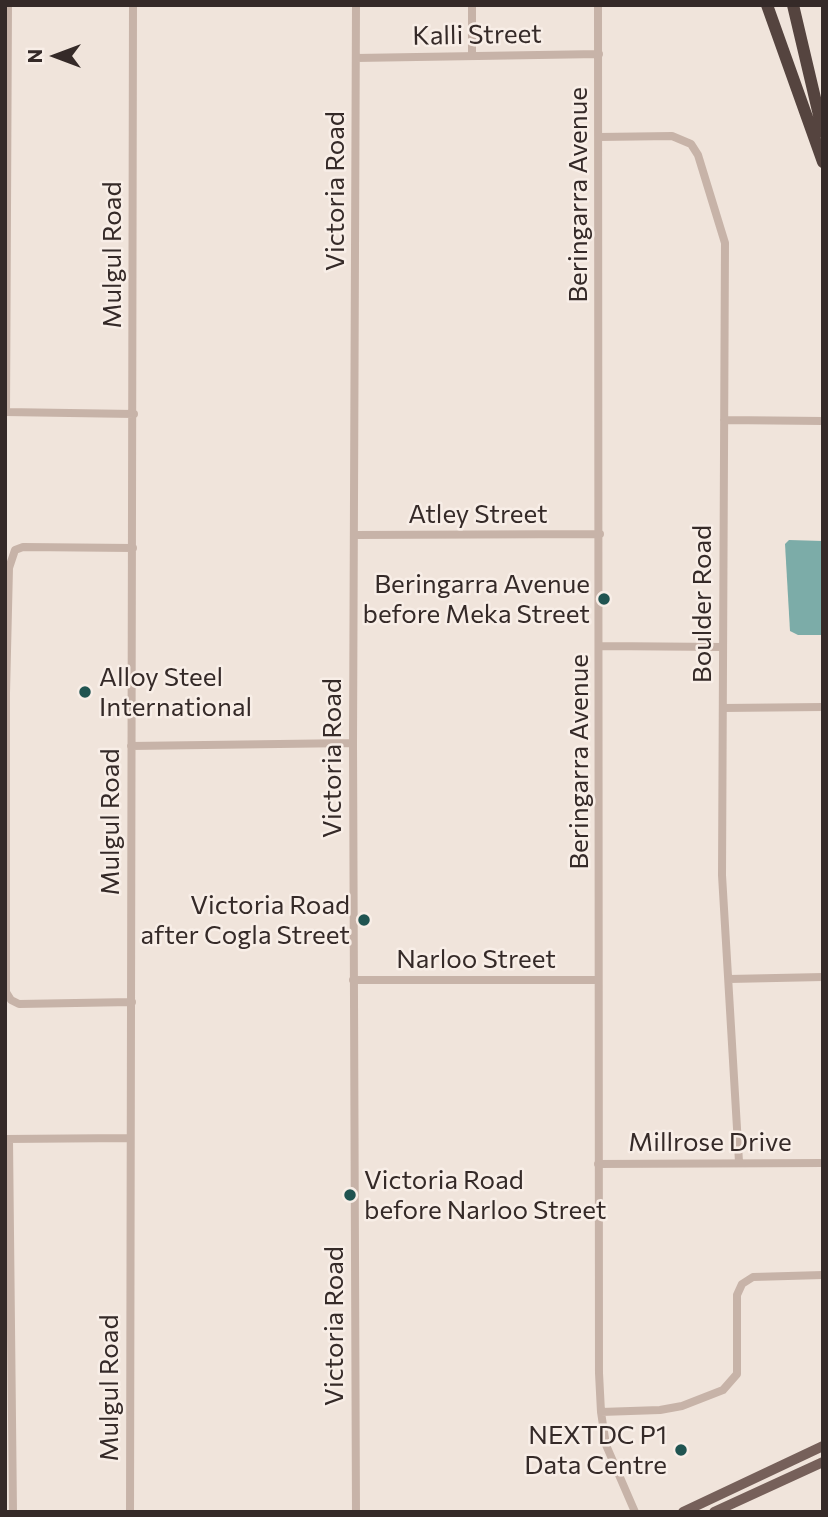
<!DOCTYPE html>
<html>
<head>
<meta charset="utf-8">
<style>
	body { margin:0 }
	#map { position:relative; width:828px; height:1517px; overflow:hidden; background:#f0e4db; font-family:Commissioner,sans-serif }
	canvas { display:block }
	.frame { position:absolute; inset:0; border:7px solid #352a28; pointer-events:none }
	.north { position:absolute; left:21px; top:21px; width:70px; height:70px; -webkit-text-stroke:5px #f8eee7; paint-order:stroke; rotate:270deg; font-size:19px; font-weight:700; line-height:28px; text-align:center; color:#352a28 }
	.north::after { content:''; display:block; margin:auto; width:24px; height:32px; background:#352a28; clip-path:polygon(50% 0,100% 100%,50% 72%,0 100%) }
</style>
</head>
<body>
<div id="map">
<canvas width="828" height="1517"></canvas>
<div class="frame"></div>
<div class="north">N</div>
</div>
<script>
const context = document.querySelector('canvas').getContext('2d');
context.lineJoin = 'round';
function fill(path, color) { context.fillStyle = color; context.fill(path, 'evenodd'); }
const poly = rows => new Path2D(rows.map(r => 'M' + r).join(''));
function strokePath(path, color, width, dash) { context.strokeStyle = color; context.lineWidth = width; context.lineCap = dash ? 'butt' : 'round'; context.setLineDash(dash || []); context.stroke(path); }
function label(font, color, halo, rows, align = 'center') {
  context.font = font + ' Commissioner,sans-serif'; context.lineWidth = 5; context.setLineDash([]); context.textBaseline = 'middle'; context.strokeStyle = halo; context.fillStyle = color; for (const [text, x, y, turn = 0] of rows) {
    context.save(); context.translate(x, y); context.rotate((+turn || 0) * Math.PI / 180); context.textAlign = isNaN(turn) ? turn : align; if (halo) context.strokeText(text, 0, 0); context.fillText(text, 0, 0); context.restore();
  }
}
fill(poly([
	[789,540,823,541,823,635,798,635,790,631,785,544]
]), '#7caca8');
strokePath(poly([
	[356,5,353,743,356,1512],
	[472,5,472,56],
	[598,5,599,1373,601,1412,606,1445,635,1512],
	[356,58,599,54],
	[599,137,672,136,691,144,698,155,725,243,722,875,739,1162],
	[5,412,134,414],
	[6,412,8,5],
	[724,420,823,421],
	[355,535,600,534],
	[601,646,723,647],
	[723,708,823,707],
	[131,746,353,743],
	[729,979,823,977],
	[353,980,598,980],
	[132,1002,19,1004,11,1000,6,992,6,693,9,568,15,550,23,547,133,548],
	[5,1139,130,1138],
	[9,1140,13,1512],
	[598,1164,823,1163],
	[601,1412,660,1410,682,1406,723,1390,737,1374,737,1295,742,1284,753,1277,823,1275],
	[130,1512,133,5]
]), '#c7b3a8', 8);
strokePath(poly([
	[683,1512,823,1446],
	[714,1512,823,1462]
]), '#76605a', 10);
strokePath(poly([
	[767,5,823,162],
	[793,5,823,132]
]), '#55443f', 12);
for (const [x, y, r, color] of [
	[604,599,7,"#205451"],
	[85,692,7,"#205451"],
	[364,920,7,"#205451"],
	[350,1195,7,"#205451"],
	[681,1450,7,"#205451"]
]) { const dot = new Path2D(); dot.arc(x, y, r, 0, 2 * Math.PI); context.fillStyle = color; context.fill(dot); strokePath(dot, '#f8eee7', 2.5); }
label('26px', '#352a28', '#f8eee7', [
	["Kalli Street",477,35,-1],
	["Victoria Road",335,191,-90],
	["Beringarra Avenue",578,195,-90],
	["Mulgul Road",112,255,-90],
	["Atley Street",478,514],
	["Boulder Road",702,604,-90],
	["Victoria Road",332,758,-90],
	["Beringarra Avenue",579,762,-90],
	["Mulgul Road",110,822,-90],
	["Narloo Street",476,959],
	["Millrose Drive",710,1142],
	["Victoria Road",334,1326,-90],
	["Mulgul Road",109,1388,-90]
]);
label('26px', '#352a28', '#f8eee7', [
	["Beringarra Avenue",590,584],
	["before Meka Street",590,614],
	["Alloy Steel",99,677,"left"],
	["International",99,707,"left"],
	["Victoria Road",350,905],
	["after Cogla Street",350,935],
	["Victoria Road",364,1180,"left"],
	["before Narloo Street",364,1210,"left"],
	["NEXTDC P1",667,1435],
	["Data Centre",667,1465]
], 'right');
</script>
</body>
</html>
